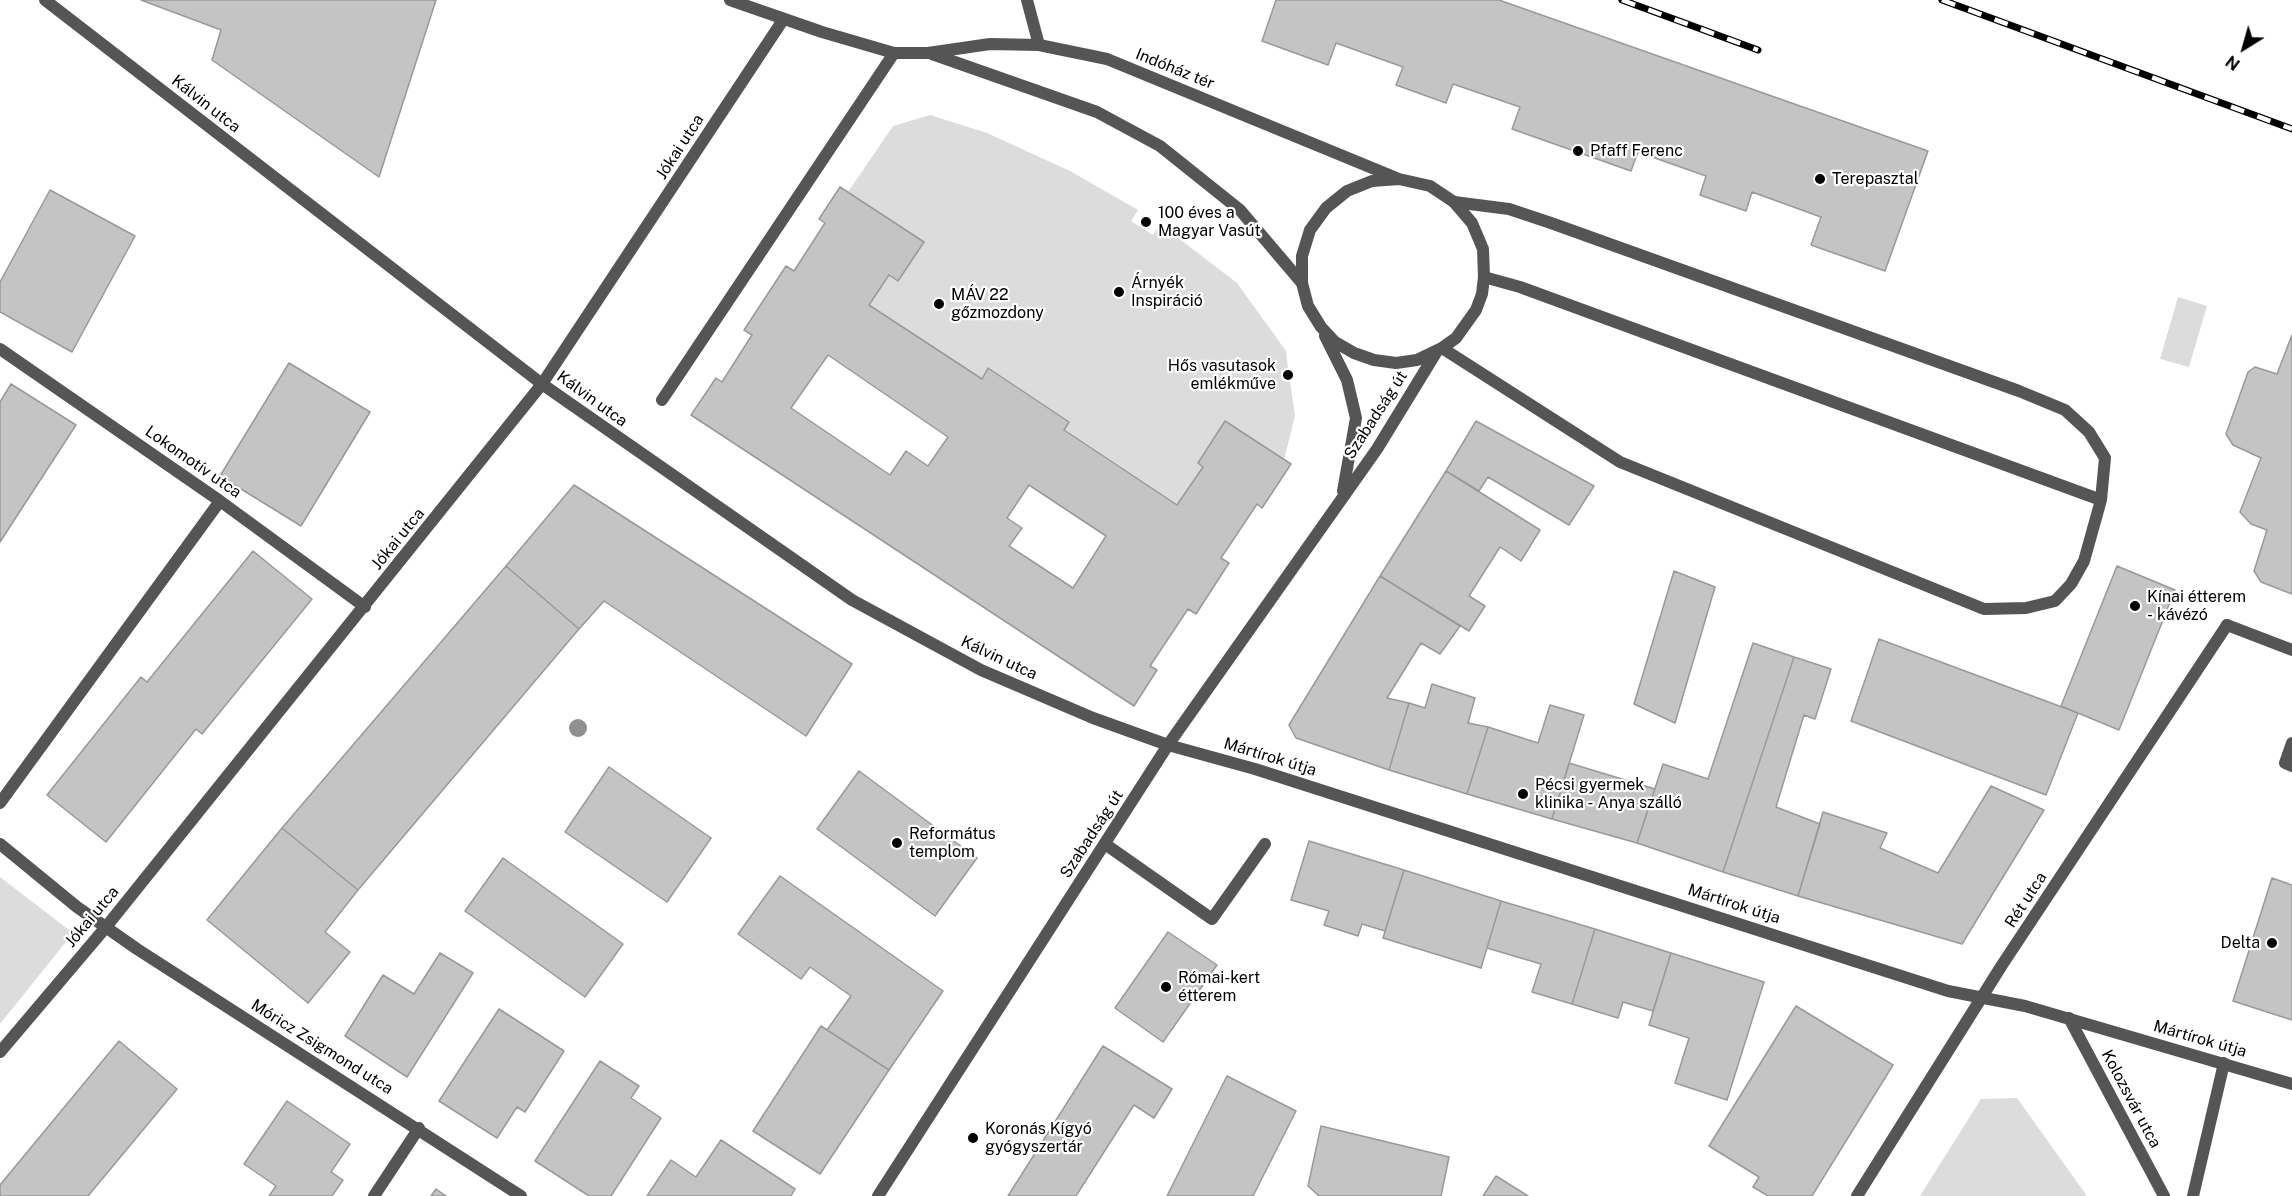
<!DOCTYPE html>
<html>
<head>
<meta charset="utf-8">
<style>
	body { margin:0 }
	#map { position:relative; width:2292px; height:1196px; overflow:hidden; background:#fff; font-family:"Public Sans",sans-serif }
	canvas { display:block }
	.north { position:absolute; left:2214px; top:18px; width:60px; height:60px; -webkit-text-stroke:4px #fff; paint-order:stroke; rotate:217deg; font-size:16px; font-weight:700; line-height:24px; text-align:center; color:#000 }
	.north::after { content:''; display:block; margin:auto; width:21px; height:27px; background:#000; clip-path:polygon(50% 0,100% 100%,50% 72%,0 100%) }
</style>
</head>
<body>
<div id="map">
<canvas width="2292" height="1196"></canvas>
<div class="north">N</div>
</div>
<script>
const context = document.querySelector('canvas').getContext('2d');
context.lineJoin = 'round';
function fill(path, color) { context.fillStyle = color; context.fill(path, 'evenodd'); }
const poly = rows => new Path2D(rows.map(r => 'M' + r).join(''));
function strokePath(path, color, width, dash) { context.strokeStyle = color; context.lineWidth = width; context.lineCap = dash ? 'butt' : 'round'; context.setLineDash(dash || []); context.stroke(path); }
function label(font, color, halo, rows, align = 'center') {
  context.font = font + ' "Public Sans",sans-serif'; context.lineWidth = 4.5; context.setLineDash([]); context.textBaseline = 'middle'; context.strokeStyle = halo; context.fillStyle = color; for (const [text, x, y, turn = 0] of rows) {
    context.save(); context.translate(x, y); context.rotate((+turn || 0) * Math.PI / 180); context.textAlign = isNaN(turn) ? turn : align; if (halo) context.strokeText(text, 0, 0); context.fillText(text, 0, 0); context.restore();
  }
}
fill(poly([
	[930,115,987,133,1070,171,1138,210,1131,221,1153,235,1160,224,1237,283,1286,351,1288,369,1281,370,1282,381,1290,381,1295,416,1284,460,1225,421,1198,463,1203,467,1177,505,1064,430,1069,422,989,369,982,379,869,305,889,275,898,281,923,242,848,192,893,126],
	[2178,297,2207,306,2189,367,2160,359],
	[0,877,69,930,69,938,0,1024],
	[2017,1098,2087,1196,1920,1196,1981,1099]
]), '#dcdcdc');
const building = poly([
	[141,0,436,0,379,177,212,60,221,30,141,0],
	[1276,0,1499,0,1928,151,1885,271,1811,245,1821,217,1752,192,1746,211,1700,195,1706,176,1638,152,1631,171,1512,129,1520,107,1453,84,1446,103,1396,85,1403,67,1336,43,1328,65,1262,41,1276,0],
	[840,187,924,242,898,281,889,275,869,305,982,379,988,368,1069,422,1064,430,1177,505,1203,467,1198,463,1225,421,1291,464,1262,508,1257,504,1221,558,1229,563,1196,614,1188,609,1150,666,1157,670,1134,706,691,415,716,378,722,382,752,335,744,330,786,266,794,271,825,223,819,219,840,187],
	[828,355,948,437,928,466,906,451,890,475,791,408,828,355],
	[1029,485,1106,536,1073,588,1009,546,1022,528,1007,518,1029,485],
	[50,190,135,236,72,352,0,312,0,282,50,190],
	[2292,335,2292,594,2261,582,2254,571,2267,530,2251,524,2240,512,2261,458,2233,445,2226,434,2248,372,2255,367,2277,374,2292,335],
	[289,363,370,412,301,526,220,476,289,363],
	[11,384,76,425,0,542,0,402,11,384],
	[1476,421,1594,486,1569,525,1488,477,1479,491,1446,471,1476,421],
	[1446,471,1540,530,1521,561,1500,547,1469,596,1485,606,1469,631,1380,576,1446,471],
	[574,485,852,664,806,736,604,601,579,629,506,566,574,485],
	[253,551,312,599,202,734,196,729,106,842,47,795,141,677,147,682,253,551],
	[506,566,579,629,358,890,282,828,506,566],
	[2117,566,2175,590,2119,730,2061,706,2117,566],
	[1674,571,1715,587,1675,723,1634,704,1674,571],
	[1380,576,1460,626,1440,654,1421,643,1387,698,1409,703,1389,770,1296,738,1289,725,1380,576],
	[1879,639,2078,713,2046,795,1851,721,1879,639],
	[1753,643,1794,657,1723,872,1637,843,1663,764,1708,779,1753,643],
	[1794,657,1831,669,1815,719,1804,715,1776,807,1820,824,1798,896,1723,872,1794,657],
	[1432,684,1475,698,1468,723,1488,727,1467,794,1389,770,1409,703,1425,708,1432,684],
	[1550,705,1584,715,1552,819,1467,794,1488,727,1538,743,1550,705],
	[1569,763,1655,789,1637,843,1552,819,1569,763],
	[609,767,711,838,667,902,565,832,609,767],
	[859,771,977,858,935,916,817,829,859,771],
	[1991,786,2044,810,1962,944,1798,896,1823,812,1887,833,1880,848,1938,873,1991,786],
	[282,828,358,890,325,932,350,952,308,1003,207,920,282,828],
	[1309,841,1404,870,1385,931,1362,924,1358,936,1324,925,1329,911,1291,900,1309,841],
	[503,858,623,944,585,997,465,911,503,858],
	[1404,870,1501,901,1481,968,1383,938,1404,870],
	[780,876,943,991,889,1070,827,1030,851,996,810,967,801,979,738,934,780,876],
	[2272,878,2292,885,2292,1020,2233,1001,2272,878],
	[1501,901,1595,929,1572,1004,1532,992,1541,964,1487,948,1501,901],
	[1595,929,1671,953,1653,1011,1623,1002,1618,1018,1572,1004,1595,929],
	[1168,932,1217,965,1163,1042,1115,1008,1168,932],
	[440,953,473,973,407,1077,345,1036,383,975,414,994,440,953],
	[1671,953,1764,982,1727,1100,1675,1083,1689,1038,1649,1025,1671,953],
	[1796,1006,1893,1065,1812,1196,1768,1196,1753,1187,1759,1177,1709,1146,1796,1006],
	[499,1009,564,1051,525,1112,517,1107,497,1138,439,1101,499,1009],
	[821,1026,889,1070,820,1174,753,1131,821,1026],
	[119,1041,177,1089,88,1196,0,1196,0,1185,119,1041],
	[1103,1046,1172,1089,1154,1118,1134,1105,1076,1196,1008,1196,1103,1046],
	[600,1061,639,1086,631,1098,661,1118,611,1196,589,1196,535,1161,600,1061],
	[1227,1076,1296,1111,1253,1196,1167,1196,1227,1076],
	[287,1101,350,1144,331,1172,343,1180,332,1196,269,1196,276,1186,244,1164,287,1101],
	[1321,1126,1449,1157,1441,1196,1319,1196,1308,1186,1321,1126],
	[721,1140,795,1189,791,1196,647,1196,671,1160,696,1177,721,1140],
	[1496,1176,1528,1196,1483,1196,1496,1176],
	[436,1189,446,1196,431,1196,436,1189]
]);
fill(building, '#c4c4c4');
strokePath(building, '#999', 1.5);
strokePath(poly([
	[1027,0,1039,45],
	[1484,277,1520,287,2101,500],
	[1442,348,1620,462,1984,609,2026,608,2055,601,2071,584,2084,561,2101,500,2105,458,2089,432,2065,410,2019,391,1551,223,1509,209,1454,202],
	[662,400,894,53],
	[2227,625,2292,650],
	[2292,743,2285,763,2292,766],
	[1105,844,1212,919,1265,844]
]), '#555', 12);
strokePath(poly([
	[730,0,822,32,894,53,928,53,990,44,1039,45,1107,59,1399,179,1430,186,1454,202,1472,223,1483,249,1484,277,1482,294,1476,310,1456,338,1442,348,1417,360,1396,363,1374,360,1354,353,1335,342,1321,327,1308,306,1302,283,1302,256,1310,230,1326,208,1347,191,1372,181,1399,179],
	[932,54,1097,112,1160,146,1240,210,1302,283],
	[1325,336,1347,380,1356,418,1343,491],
	[0,349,220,501,365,607],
	[1168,745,1377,449,1437,351],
	[0,803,220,501],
	[0,844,77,907,137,949,521,1196],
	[2069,1018,2164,1196],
	[0,1052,106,927,542,384,783,20],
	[374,1196,419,1128],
	[1857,1196,2002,965,2227,625],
	[2193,1196,2224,1063]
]), '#555', 12);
strokePath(poly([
	[45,0,542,384,852,600,981,670,1093,718,1168,745,1255,769,1948,991,2025,1006,2292,1084],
	[878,1196,1168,745]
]), '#555', 12);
const rail = poly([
	[1622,0,1758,50],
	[1942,0,2292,129]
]);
strokePath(rail, '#000', 7);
strokePath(rail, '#fff', 4.5, [14]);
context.fillStyle = '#8f8f8f';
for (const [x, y] of [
	[578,728]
]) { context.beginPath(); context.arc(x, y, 9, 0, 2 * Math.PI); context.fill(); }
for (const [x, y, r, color] of [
	[1578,151,6,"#000"],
	[1820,179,6,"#000"],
	[1146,222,6,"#000"],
	[1119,292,6,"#000"],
	[939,304,6,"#000"],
	[1288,375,6,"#000"],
	[2135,606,6,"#000"],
	[1523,794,6,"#000"],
	[897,843,6,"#000"],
	[2272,943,6,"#000"],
	[1166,987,6,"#000"],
	[973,1138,6,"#000"]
]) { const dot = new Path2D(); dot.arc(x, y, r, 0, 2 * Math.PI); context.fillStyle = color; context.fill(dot); strokePath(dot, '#fff', 2); }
label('16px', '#000', '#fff', [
	["Indóház tér",1175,69,22],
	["Kálvin utca",206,104,38],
	["Jókai utca",680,147,-57],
	["Kálvin utca",592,399,36],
	["Szabadság út",1376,415,-57],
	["Lokomotív utca",193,462,35],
	["Jókai utca",398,539,-51],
	["Kálvin utca",999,658,25],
	["Mártírok útja",1270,757,17],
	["Szabadság út",1092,834,-57],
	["Rét utca",2026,900,-57],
	["Mártírok útja",1734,904,18],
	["Jókai utca",92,917,-50],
	["Mártírok útja",2200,1039,16],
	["Móricz Zsigmond utca",322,1047,32],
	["Kolozsvár utca",2131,1099,62]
]);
label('16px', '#000', '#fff', [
	["Pfaff Ferenc",1590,151],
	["Terepasztal",1832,179],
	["100 éves a",1158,213],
	["Magyar Vasút",1158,231],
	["Árnyék",1131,283],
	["Inspiráció",1131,301],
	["MÁV 22",951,295],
	["gőzmozdony",951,313],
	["Hős vasutasok",1276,366,"right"],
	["emlékműve",1276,384,"right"],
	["Kínai étterem",2147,597],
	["- kávézó",2147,615],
	["Pécsi gyermek",1535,785],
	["klinika - Anya szálló",1535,803],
	["Református",909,834],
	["templom",909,852],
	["Delta",2260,943,"right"],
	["Római-kert",1178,978],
	["étterem",1178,996],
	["Koronás Kígyó",985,1129],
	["gyógyszertár",985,1147]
], 'left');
</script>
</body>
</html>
